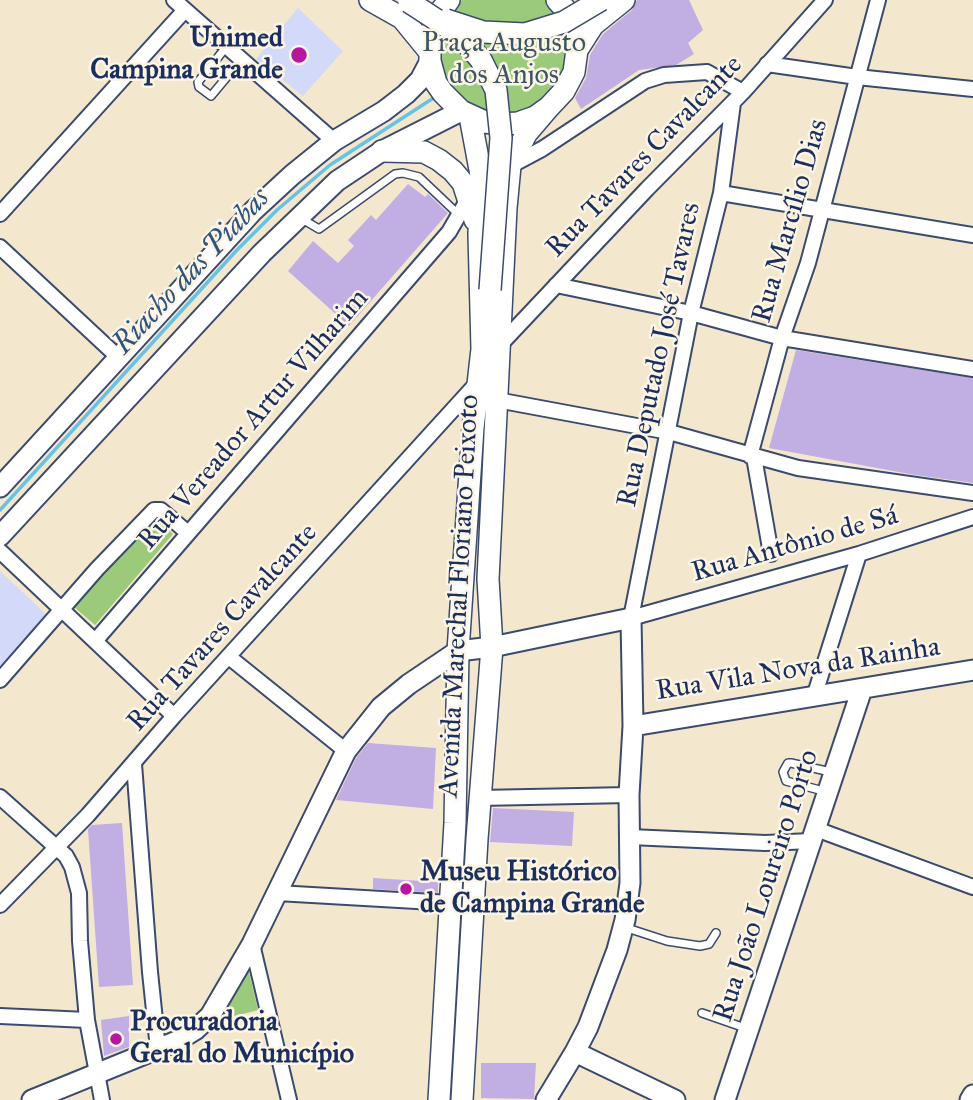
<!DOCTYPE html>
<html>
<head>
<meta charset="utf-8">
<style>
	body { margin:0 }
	canvas { display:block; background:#f3e8cd }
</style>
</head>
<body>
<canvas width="973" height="1100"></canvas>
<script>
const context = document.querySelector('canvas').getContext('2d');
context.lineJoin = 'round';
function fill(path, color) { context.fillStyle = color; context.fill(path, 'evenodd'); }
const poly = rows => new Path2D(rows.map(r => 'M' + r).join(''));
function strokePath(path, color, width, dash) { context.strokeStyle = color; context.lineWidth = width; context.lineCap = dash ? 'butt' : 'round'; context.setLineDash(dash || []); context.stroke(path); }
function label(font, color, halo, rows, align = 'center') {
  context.font = font + ' "IM FELL Great Primer",serif'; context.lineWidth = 5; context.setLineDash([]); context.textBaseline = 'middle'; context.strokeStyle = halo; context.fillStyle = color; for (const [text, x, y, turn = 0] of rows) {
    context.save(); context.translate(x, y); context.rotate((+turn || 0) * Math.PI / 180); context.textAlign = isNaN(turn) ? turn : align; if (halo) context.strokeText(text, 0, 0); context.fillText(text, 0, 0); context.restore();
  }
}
fill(poly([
	[298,8,343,51,303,96,256,59],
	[0,571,47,615,0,666]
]), '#d2d9f9');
fill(poly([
	[462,0,545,0,552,6,568,33,565,79,534,112,489,119,444,85,437,46,453,9],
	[153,516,173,534,95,625,74,607],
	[248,968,258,1010,216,1021]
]), '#9bcb7a');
strokePath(poly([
	[0,510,236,251,277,210,330,165,435,97]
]), '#68c2e6', 3.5);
fill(poly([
	[637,0,689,0,703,30,688,43,694,54,676,65,639,70,581,109,575,98,586,78,590,55,603,34,632,10],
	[408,184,425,197,428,194,448,213,349,326,288,271,313,241,338,263,354,246,348,240,371,215,376,220],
	[796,350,973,378,973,483,915,475,769,448],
	[368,743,436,748,433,809,336,800,356,758],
	[493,808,574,812,572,846,490,842],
	[122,823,133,985,99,987,88,829,92,825],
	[373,878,438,882,438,893,373,889],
	[129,1016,129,1047,104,1056,101,1020],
	[481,1063,536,1063,534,1099,481,1098]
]), '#c1aee2');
const lane = poly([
	[227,46,198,82,199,87,211,96,241,60],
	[302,219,319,229,395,174,403,173,419,177,458,214],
	[827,792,786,781,783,772,788,763,791,763,831,772],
	[624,927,667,941,700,946,709,944,716,933],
	[702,1013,748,1029]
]);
const street = poly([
	[174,0,334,141],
	[767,64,857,77,973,89],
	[733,103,721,193,691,313,631,618,859,554,973,517],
	[510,166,542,149,645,81,664,75,707,72,743,92],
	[721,193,973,235],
	[0,214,185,10],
	[0,247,118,357],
	[556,285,691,313,782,338,973,369],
	[499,346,647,189,743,92,825,0],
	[497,400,669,432,798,468,973,493],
	[750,456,782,338,808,263,878,0],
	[754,457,771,554],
	[0,551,174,716],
	[96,640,449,232,468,199],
	[229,657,346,751],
	[0,680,97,569,154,510,161,510,188,533],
	[814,697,859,554],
	[134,764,150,972,158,1049],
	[0,797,66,856,72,867,79,893,80,941,87,1020,102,1100],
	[479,798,629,795],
	[816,829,973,887],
	[630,837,765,843,812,841],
	[277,893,451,903],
	[0,905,88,815,174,716,478,382],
	[252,944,289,1100],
	[0,1016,87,1020]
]);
const secondary = poly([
	[0,487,253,211,292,175,334,141,384,111,406,94,420,80,430,61],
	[0,536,262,253,337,181,382,151,461,111],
	[633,726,973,670],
	[575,1052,675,1100],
	[32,1100,177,1041,195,1030,210,1016,252,944,346,751,381,707,409,684,458,651,492,647,631,618,633,726,629,795,630,883,625,920,617,950,588,1027,575,1052,546,1100],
	[725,1100,862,689],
	[970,1100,973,1095]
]);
const primary = poly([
	[370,0,402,18,429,51],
	[449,0,435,19,430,38,430,61,436,83,443,93,461,111,485,122,501,124,518,123,535,117,549,107,564,91,574,72,577,50,575,34,565,9,557,0],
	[577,50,593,25,624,0],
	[382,151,424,152,439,160,453,171,463,183,475,220],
	[439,1100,455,823,458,651,473,428,482,349,479,234,481,175,470,116],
	[462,1100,477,839,492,647,488,579,506,208,510,166,526,134,549,107]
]);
strokePath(lane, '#3b4b6f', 10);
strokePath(street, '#3b4b6f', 18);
strokePath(secondary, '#3b4b6f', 23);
strokePath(primary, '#3b4b6f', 24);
strokePath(lane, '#fff', 7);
strokePath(street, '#fff', 14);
strokePath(secondary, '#fff', 19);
strokePath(primary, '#fff', 21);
const primaryBridge = poly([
	[409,2,446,26,470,47,481,60,496,90,501,138,490,290],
	[446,20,483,32,525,34,564,22,601,0]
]);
strokePath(primaryBridge, '#3b4b6f', 24, []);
strokePath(primaryBridge, '#fff', 21);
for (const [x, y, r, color] of [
	[299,55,9,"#b5179e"],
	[406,889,7,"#b5179e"],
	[116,1039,7,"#b5179e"]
]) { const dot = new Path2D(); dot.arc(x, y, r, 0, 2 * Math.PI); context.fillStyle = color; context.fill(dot); strokePath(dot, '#fcf5e5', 2.5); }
label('bold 28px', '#1b2f5e', '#fcf5e5', [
	["Unimed",283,39,"right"],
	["Campina Grande",283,71,"right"],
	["Museu Histórico",420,873],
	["de Campina Grande",420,905],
	["Procuradoria",130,1023],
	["Geral do Município",130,1055]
], 'left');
label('28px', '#3b5665', '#fcf5e5', [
	["Praça Augusto",504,44],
	["dos Anjos",504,76]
]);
label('28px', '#1b2f5e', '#fcf5e5', [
	["Rua Tavares Cavalcante",645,157,-46],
	["Rua Marcílio Dias",791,221,-74],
	["Rua Deputado José Tavares",660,355,-78],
	["Rua Vereador Artur Vilharim",254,420,-49],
	["Rua Antônio de Sá",795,545,-16],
	["Avenida Marechal Floriano Peixoto",460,596,-87],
	["Rua Tavares Cavalcante",223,628,-48],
	["Rua Vila Nova da Rainha",798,670,-9],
	["Rua João Loureiro Porto",767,886,-72]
]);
label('italic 30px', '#2e5480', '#fcf5e5', [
	["Riacho das Piabas",192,272,-47]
]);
</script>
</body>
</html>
